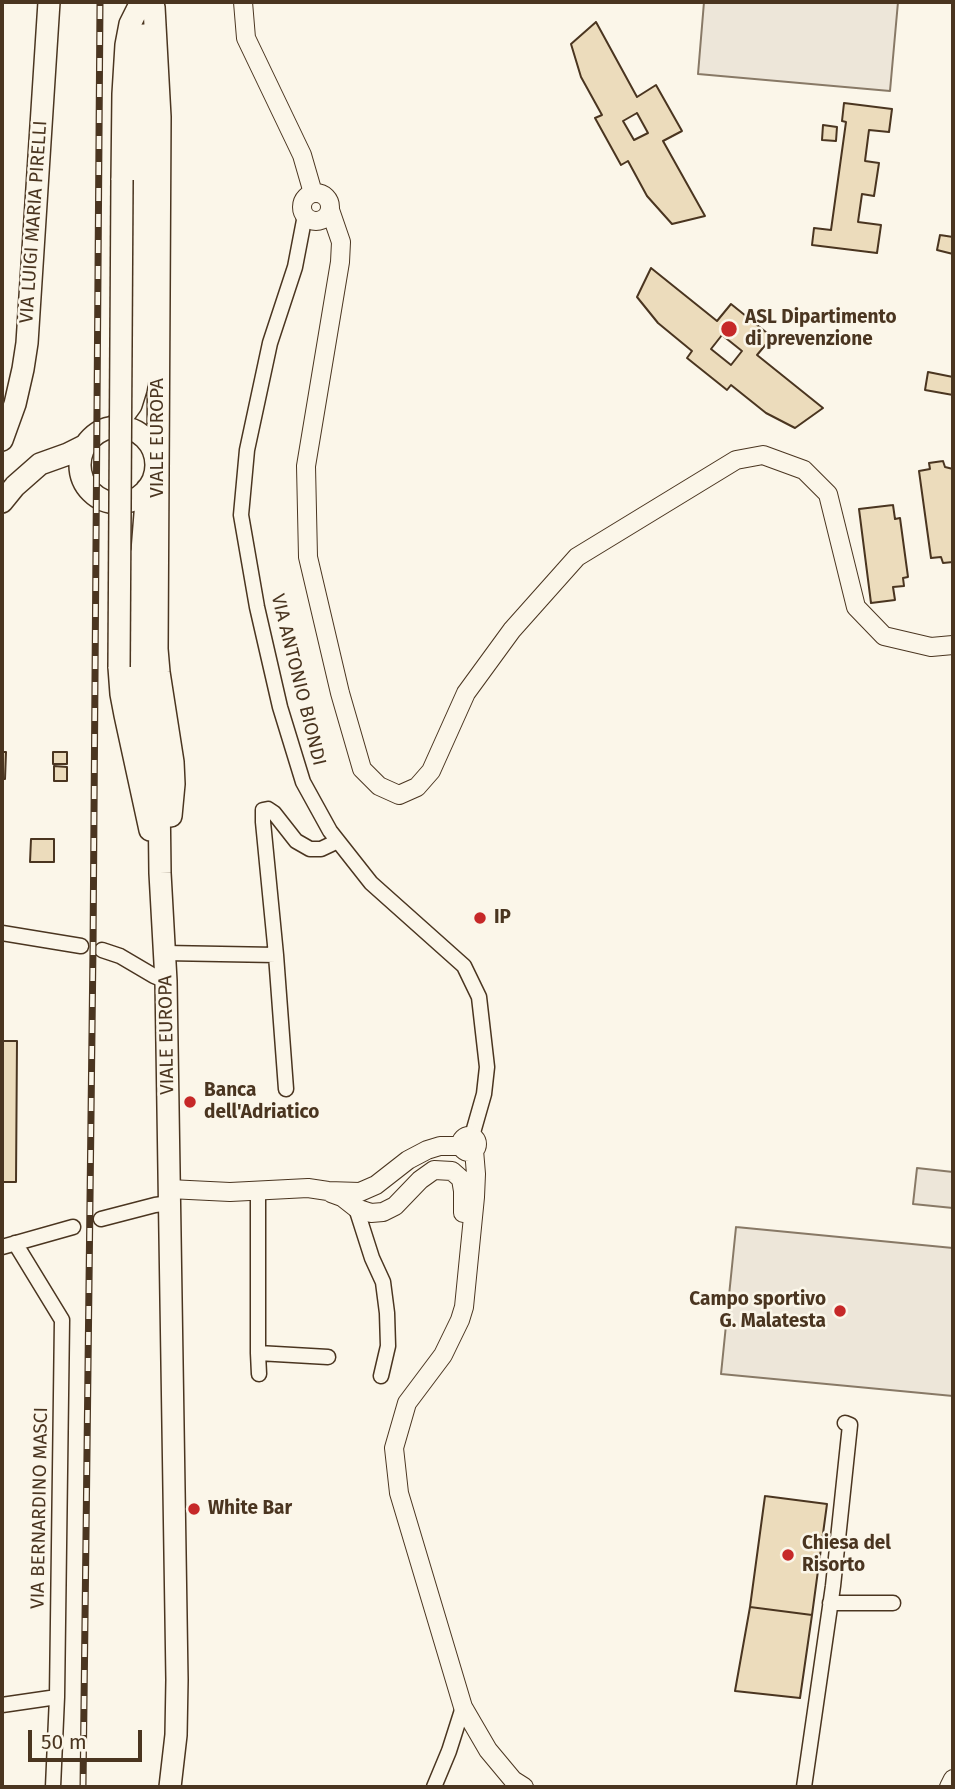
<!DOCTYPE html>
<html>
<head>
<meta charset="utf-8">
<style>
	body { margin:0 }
	#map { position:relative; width:955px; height:1789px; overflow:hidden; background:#fbf6e9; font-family:"Fira Sans",sans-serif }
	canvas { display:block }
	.frame { position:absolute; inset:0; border:4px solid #4a3520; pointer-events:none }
	.scale { position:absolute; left:28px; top:1730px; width:114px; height:32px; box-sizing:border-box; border:4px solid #4a3520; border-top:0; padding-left:9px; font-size:21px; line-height:24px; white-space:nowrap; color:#4a3520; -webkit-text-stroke:5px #fbf6e9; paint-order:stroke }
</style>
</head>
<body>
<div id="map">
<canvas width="955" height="1789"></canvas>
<div class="frame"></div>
<div class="scale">50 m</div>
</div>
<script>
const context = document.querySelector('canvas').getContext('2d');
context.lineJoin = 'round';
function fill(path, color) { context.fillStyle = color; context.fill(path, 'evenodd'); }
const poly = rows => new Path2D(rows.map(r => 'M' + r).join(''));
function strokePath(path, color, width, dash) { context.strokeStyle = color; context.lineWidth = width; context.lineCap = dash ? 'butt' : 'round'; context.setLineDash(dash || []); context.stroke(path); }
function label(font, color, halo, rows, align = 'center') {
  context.font = font + ' "Fira Sans",sans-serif'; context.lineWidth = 5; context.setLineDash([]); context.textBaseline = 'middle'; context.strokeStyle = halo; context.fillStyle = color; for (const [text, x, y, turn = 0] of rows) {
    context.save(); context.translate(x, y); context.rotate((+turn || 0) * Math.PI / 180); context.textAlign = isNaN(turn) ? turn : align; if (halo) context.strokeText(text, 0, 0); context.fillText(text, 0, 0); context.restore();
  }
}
const green = poly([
	[704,2,898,2,890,91,698,74,704,2],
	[917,1168,953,1172,953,1208,913,1204,917,1168],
	[736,1227,953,1248,953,1396,721,1374,736,1227]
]);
fill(green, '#ede6d9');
strokePath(green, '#887966', 2);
const building = poly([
	[596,22,637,97,656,85,682,131,663,141,705,216,672,224,647,196,628,161,621,165,595,118,602,115,581,77,571,44,596,22],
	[637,113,648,133,634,140,623,121,637,113],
	[844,103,892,109,889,132,869,130,865,161,879,163,874,196,862,194,858,222,881,225,877,253,812,245,814,228,831,230,846,122,842,121,844,103],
	[823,125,837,127,836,141,822,140,823,125],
	[940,235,953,237,953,254,937,250,940,235],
	[651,268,717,321,731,304,772,337,757,355,823,408,795,428,766,413,731,385,727,390,687,358,692,351,658,323,637,297,651,268],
	[722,335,742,351,731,365,711,349,722,335],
	[928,372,953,377,953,395,925,390,928,372],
	[943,461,945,467,953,469,953,562,943,563,941,557,931,558,919,471,930,469,929,463,943,461],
	[893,505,895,519,900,518,908,577,903,578,904,586,893,587,895,600,871,603,859,509,893,505],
	[2,752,6,752,5,779,2,779,2,752],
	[53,752,67,752,67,764,53,764,53,752],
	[54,766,67,767,67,781,54,781,54,766],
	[31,839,54,839,54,862,30,862,31,839],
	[2,1041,17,1041,16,1182,2,1182,2,1041],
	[765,1496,827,1504,812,1615,750,1607,765,1496],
	[750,1607,812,1615,800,1698,735,1691,750,1607]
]);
fill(building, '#ecdcbc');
strokePath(building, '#4a3520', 2);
const minor = poly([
	[305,215,295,267,270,343,247,450,241,515,257,607,280,707,303,782,330,831,371,883,464,966,479,997,487,1067,484,1094,472,1136],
	[2,933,81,946],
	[102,950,120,956,154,976,166,981],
	[165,953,276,955,263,822,263,810,268,809,274,813,296,841,310,849,321,849,338,841],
	[276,955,286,1089],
	[258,1190,258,1353,328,1357],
	[356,1208,372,1258,383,1282,387,1313,388,1346,381,1376],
	[101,1219,155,1205,170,1203],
	[15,1243,62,1320,57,1697,53,1787],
	[2,1247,73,1227],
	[258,1353,259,1374],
	[830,1603,893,1603],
	[2,1705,57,1697],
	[434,1787,449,1751,463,1707],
	[804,1787,833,1586,850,1425,845,1423]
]);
const tertiary = poly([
	[243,2,246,38,302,155,313,193],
	'302 207a14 14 0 1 1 28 0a14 14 0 1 1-28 0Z',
	[330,210,341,242,340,262,306,466,308,557,340,693,362,769,379,786,399,795,417,787,431,771,466,693,512,630,577,557,736,460,763,455,804,470,828,494,856,607,884,636,931,647,953,645],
	'461 1144a8 8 0 1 1 16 0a8 8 0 1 1-16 0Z',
	[474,1150,476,1174,475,1197,464,1307,460,1320,443,1355,407,1403,394,1448,399,1493,463,1707,488,1750,513,1780,524,1787],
	[169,1189,230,1192,308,1188,328,1191,360,1192,376,1185,408,1160,427,1150,440,1146,462,1146],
	[331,1193,342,1197,356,1208,371,1213,383,1212,395,1206,420,1180,434,1170,452,1171,461,1179,463,1191,463,1213],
	[949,1787,953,1779]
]);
const primary = poly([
	[150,2,154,7,160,117,157,649,159,672,173,762,174,784,171,816],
	[122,180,123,94,126,45,130,24,141,2],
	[115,427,131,405,136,389,140,367,143,35],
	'80 465a38 38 0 1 1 76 0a38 38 0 1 1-76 0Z',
	[2,440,15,404,23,369,27,343,49,2],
	[147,489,142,551,139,561,139,660,141,687,159,791,160,873,166,981,177,1680,176,1735,170,1787],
	[2,502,15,486,40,464,68,454,86,445],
	[119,667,121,694,125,715,150,830]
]);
strokePath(minor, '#4a3520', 17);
strokePath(tertiary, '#4a3520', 20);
strokePath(primary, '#4a3520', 24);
strokePath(minor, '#fbf6e9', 14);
strokePath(tertiary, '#fbf6e9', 18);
strokePath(primary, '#fbf6e9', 21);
const rail = poly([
	[83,1787,93,948,100,2]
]);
strokePath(rail, '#4a3520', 7);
strokePath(rail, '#fbf6e9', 4.5, [13]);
const primaryBridge = poly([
	[119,667,122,180]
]);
strokePath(primaryBridge, '#4a3520', 24, []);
strokePath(primaryBridge, '#fbf6e9', 21);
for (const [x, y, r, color] of [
	[729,329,9,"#c62828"],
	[480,918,7,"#c62828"],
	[190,1102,7,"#c62828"],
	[840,1311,7,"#c62828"],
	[194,1509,7,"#c62828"],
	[788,1555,7,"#c62828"]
]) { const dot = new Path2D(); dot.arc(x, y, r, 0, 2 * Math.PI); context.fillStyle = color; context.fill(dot); strokePath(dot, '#fbf6e9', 2.5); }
label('19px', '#4a3520', '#fbf6e9', [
	["VIA LUIGI MARIA PIRELLI",34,222,-86],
	["VIALE EUROPA",158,438,-90],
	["VIA ANTONIO BIONDI",298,680,76],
	["VIALE EUROPA",167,1035,-91],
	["VIA BERNARDINO MASCI",40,1508,-89]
]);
label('bold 19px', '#4a3520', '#fbf6e9', [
	["ASL Dipartimento",745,318],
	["di prevenzione",745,340],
	["IP",494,918],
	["Banca",204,1091],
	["dell'Adriatico",204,1113],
	["Campo sportivo",826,1300,"right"],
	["G. Malatesta",826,1322,"right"],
	["White Bar",208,1509],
	["Chiesa del",802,1544],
	["Risorto",802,1566]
], 'left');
</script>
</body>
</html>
